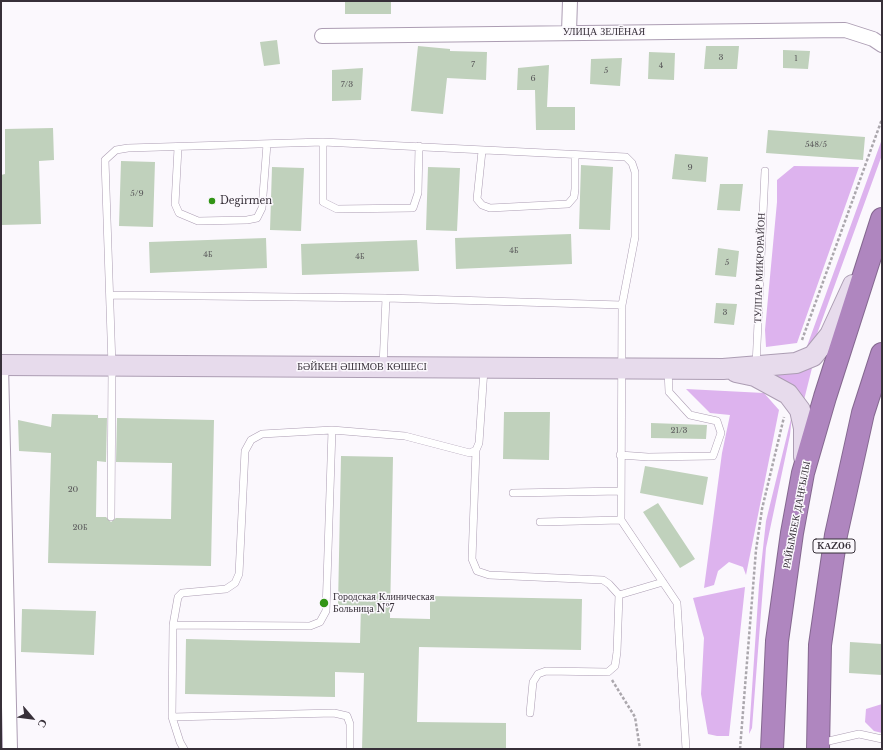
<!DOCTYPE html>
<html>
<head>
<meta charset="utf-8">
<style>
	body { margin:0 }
	#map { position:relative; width:883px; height:750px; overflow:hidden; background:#fbf8fd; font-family:"Libre Baskerville",serif }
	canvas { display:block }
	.frame { position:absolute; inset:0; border:2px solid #373039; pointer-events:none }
	.north { position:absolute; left:12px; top:698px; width:40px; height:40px; -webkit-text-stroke:3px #fbf8fd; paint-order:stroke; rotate:118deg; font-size:11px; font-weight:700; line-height:16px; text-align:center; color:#373039 }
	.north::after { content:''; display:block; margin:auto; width:14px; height:18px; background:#373039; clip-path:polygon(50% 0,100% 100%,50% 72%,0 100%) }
</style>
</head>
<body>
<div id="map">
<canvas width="883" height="750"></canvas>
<div class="frame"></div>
<div class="north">С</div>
</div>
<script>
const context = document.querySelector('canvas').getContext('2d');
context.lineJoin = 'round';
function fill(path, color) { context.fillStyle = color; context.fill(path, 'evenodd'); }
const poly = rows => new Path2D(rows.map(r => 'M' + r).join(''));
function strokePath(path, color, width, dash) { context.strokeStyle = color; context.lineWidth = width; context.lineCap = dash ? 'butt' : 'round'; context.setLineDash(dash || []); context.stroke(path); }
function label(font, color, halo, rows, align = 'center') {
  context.font = font + ' "Libre Baskerville",serif'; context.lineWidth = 3; context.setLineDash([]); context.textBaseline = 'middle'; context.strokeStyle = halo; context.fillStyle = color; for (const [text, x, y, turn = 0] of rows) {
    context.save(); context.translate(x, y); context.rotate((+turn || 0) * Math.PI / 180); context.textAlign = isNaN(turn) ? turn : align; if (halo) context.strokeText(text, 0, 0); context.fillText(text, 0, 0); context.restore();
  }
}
fill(poly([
	[882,139,882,155,817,334,806,349],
	[794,166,859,167,797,343,766,347,765,330,777,202,777,180],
	[813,364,803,404,767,377],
	[686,389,764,393,779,410,746,575,743,567,729,562,718,571,714,585,704,588,722,453,730,415,710,413],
	[792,415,790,435,766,548,752,728,749,734,759,585,766,521],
	[745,587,729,736,717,736,708,734,701,694,704,638,693,598],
	[882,704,882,733,874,731,865,722,866,709]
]), '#ddb3ee');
fill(poly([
	[345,1,391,1,391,14,345,14],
	[277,40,280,64,264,66,260,42],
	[418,46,450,49,450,51,487,52,486,80,447,78,443,114,411,111],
	[706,46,739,46,737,69,704,69],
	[783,50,810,51,808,69,783,68],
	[649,52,675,53,674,80,648,79],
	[622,58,620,86,590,84,591,59],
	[549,65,547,107,575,107,575,130,536,130,535,90,517,90,518,68],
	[363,68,361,100,332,101,332,70],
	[53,128,54,160,39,161,41,224,1,225,1,175,5,174,5,129],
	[768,130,865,137,863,160,766,153],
	[675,154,708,157,706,182,672,179],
	[121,161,155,162,153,227,119,226],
	[581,165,613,167,610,230,579,229],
	[272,167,304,168,301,231,270,230],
	[428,167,460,168,457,231,426,230],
	[720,184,743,184,740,211,717,210],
	[571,234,572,264,456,269,455,238],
	[266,238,267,268,150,273,149,242],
	[417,240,419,271,302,275,301,244],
	[718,248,739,251,736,277,715,275],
	[716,303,737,304,734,325,714,323],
	[504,412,550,412,549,460,503,459],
	[52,414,98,415,98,418,107,418,106,462,97,461,96,517,106,517,111,522,116,518,171,519,172,463,116,462,117,418,214,420,211,566,48,563,51,453,19,451,18,420,51,427],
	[651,423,707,425,706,439,651,438],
	[341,456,393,457,390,618,430,619,430,596,582,599,581,650,419,647,417,722,506,723,506,749,362,749,364,673,335,672,335,697,185,694,186,639,360,643,361,606,338,605],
	[645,466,708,477,703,505,640,493],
	[658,503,695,559,680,568,643,512],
	[22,609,96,611,94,655,21,652],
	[850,642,882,644,882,675,849,673]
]), '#c0d1bc');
const lane = poly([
	[323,142,323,202,337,209,413,208,418,193,419,146],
	[178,148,175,204,179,213,198,221,247,220,257,218,262,208,267,144],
	[482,151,477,199,482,205,490,208,568,204,574,197,575,189,575,156],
	[111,295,386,298,622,305],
	[383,366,386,298],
	[756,366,765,171],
	[476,450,472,559,477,571,489,575,603,580,609,584,619,595,663,582],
	[620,455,648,457,713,456,721,433,717,421,690,415,669,392,668,370],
	[513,493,621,491],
	[111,517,112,366,105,160,116,150,128,148,323,142,626,157,632,163,635,172,635,237,622,305,621,520,677,603,686,749],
	[540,522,621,520],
	[173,625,310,626,320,622,326,611,332,430],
	[530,713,533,682,538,674,546,671,608,672,615,666,617,652,619,595],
	[172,717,334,713,347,716,350,724,350,749],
	[820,743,859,734,882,739],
	[184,749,180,742,172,717,173,625,178,597,182,593,226,589,235,583,239,574,245,451,251,440,262,434,332,430,405,436,470,453,476,450,479,443,484,369]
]);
const street = poly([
	[569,32,570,1],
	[322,36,845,30,873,39,882,45],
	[1,365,10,749]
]);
const secondary = poly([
	[1,365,723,369,796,363,813,356,830,335,853,285],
	[736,372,755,376,788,394,800,410,804,428,804,457]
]);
const highway = poly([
	[772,749,777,641,792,533,803,473,825,397,882,219],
	[818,749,820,645,836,535,863,413,882,354]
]);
strokePath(lane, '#ac9db3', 8);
strokePath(street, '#ac9db3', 16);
strokePath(secondary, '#ac9db3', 22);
strokePath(highway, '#856890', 24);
strokePath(poly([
	[802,340,882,119],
	[612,680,635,717,640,749],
	[740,749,756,550,762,509,784,417]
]), '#aba7ad', 2.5, [3, 2]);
strokePath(lane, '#fff', 7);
strokePath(street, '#fff', 14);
strokePath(secondary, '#e7dbec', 20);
strokePath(highway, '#af86bf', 22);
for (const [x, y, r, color] of [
	[212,201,4,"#329416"],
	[324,603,5,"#329416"]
]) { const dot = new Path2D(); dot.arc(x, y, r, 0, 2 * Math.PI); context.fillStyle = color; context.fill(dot); strokePath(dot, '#fbf8fd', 1.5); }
label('8px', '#59585a', null, [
	["3",721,58],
	["1",796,59],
	["7",473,65],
	["4",661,66],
	["5",606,71],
	["6",533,79],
	["7/3",347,85],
	["548/5",816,145],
	["9",690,168],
	["5/9",137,194],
	["4Б",514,251],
	["4Б",208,255],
	["4Б",360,257],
	["5",727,263],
	["3",725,313],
	["21/3",679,431],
	["20",73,490],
	["20Б",80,528]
]);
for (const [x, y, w] of [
	[834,546,42]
]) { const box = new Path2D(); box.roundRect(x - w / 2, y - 7, w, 14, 3); context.fillStyle = '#fbf8fd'; context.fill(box); strokePath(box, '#373039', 1); }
label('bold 9px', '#373039', null, [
	["KАZ06",834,546]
]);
label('10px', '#373039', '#fbf8fd', [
	["УЛИЦА ЗЕЛЁНАЯ",604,32],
	["ТУЛПАР МИКРОРАЙОН",760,268,-88],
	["БӘЙКЕН ӘШІМОВ КӨШЕСІ",362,367],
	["РАЙЫМБЕК ДАҢҒЫЛЫ",797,515,-79]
]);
label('10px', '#373039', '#fbf8fd', [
	["Degirmen",220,201],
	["Городская Клиническая",333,597],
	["Больница №7",333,609]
], 'left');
</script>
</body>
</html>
